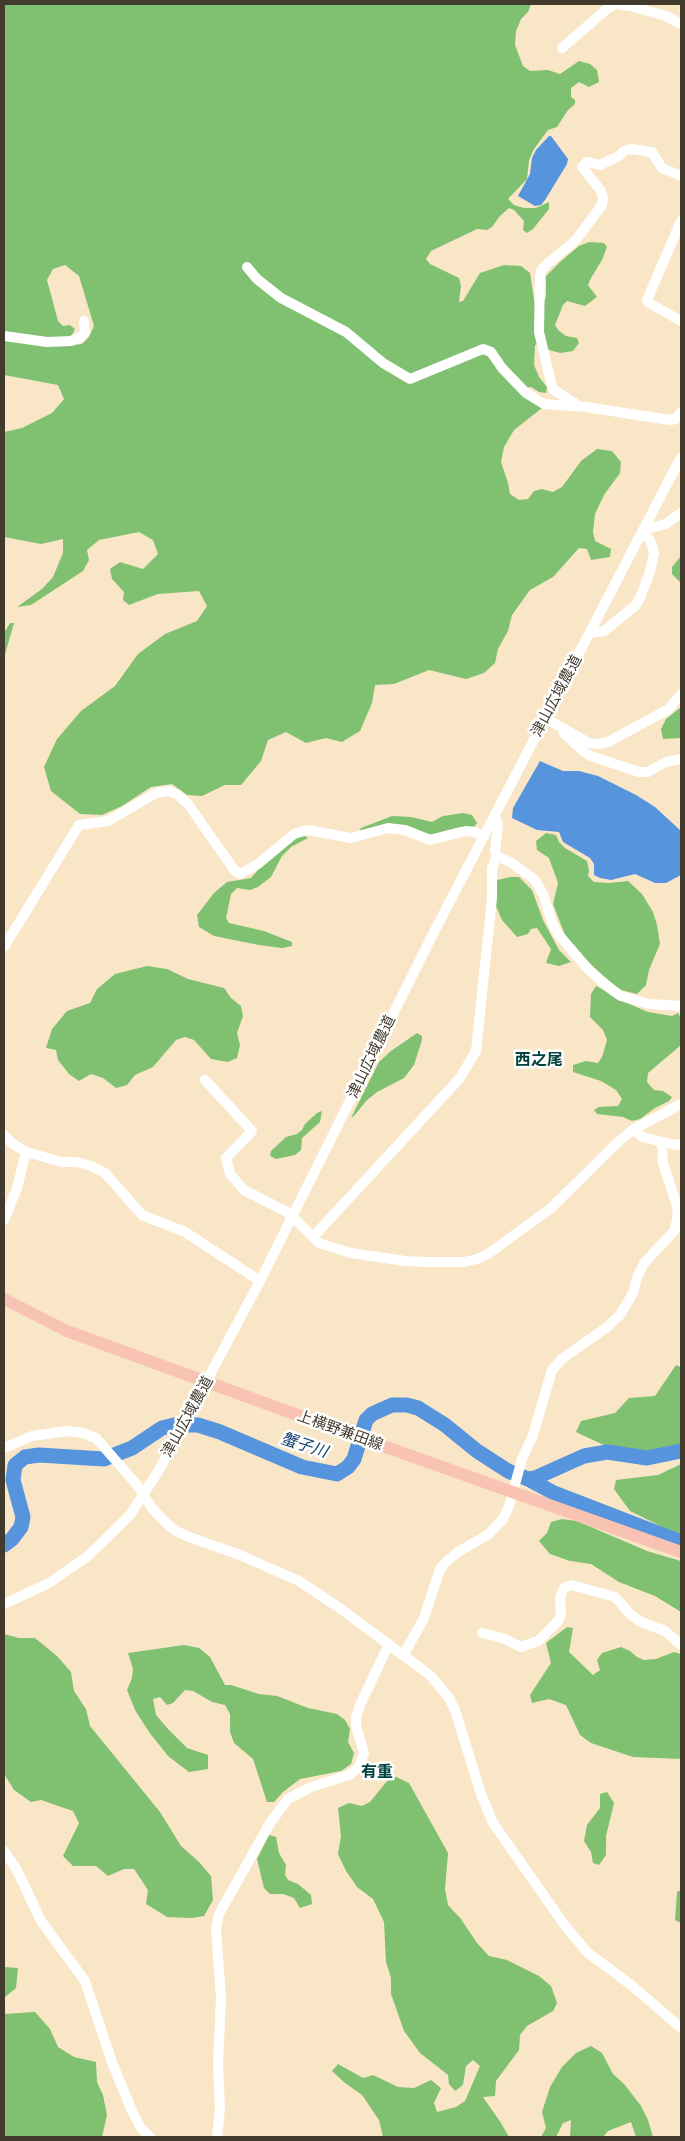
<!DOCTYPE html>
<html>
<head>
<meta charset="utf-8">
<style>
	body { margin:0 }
	#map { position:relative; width:685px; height:2141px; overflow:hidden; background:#f9e6c6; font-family:"Archivo Narrow",sans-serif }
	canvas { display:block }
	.frame { position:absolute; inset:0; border:5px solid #413a2d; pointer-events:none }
</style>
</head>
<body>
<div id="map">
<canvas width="685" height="2141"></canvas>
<div class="frame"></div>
</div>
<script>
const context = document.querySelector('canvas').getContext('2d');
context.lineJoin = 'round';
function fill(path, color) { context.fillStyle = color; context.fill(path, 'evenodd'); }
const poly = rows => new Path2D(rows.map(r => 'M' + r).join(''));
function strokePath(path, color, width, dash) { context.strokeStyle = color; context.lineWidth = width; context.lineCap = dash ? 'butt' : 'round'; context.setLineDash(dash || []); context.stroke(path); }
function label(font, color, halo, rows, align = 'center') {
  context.font = font + ' "Archivo Narrow","Noto Sans JP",sans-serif'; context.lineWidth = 5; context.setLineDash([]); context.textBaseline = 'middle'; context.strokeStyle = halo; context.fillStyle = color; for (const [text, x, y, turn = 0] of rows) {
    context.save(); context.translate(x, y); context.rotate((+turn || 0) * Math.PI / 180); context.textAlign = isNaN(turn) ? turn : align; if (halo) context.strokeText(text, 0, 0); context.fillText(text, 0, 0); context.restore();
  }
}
fill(poly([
	[4,4,531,4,528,12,521,19,516,31,515,45,523,66,530,71,548,70,560,74,579,61,590,64,597,70,599,82,589,87,579,82,571,88,571,97,575,100,575,104,568,110,557,127,548,130,534,149,529,160,527,179,508,199,514,205,524,208,536,208,549,202,549,209,533,229,527,233,523,230,524,221,514,210,509,208,500,216,492,227,487,230,477,229,431,251,426,259,430,264,459,278,461,286,459,302,463,301,480,273,504,265,521,266,530,273,535,306,542,305,546,297,546,276,561,261,579,246,589,242,604,243,607,247,602,260,591,278,588,285,597,297,585,306,567,301,563,305,555,325,558,330,566,336,577,338,579,343,573,351,560,353,549,350,542,343,535,345,534,365,539,377,547,387,546,393,539,392,531,387,524,388,542,408,514,430,504,447,501,462,508,483,510,494,519,500,528,499,534,491,542,489,553,492,562,487,581,461,597,449,612,451,621,462,620,473,604,495,595,514,593,532,595,541,611,549,610,557,591,560,587,549,579,548,553,577,530,590,512,615,508,631,498,649,495,663,484,673,466,679,429,670,394,684,375,685,372,703,360,731,342,742,326,738,306,743,286,732,268,740,261,761,241,785,225,785,202,796,187,795,172,784,151,787,122,806,102,815,80,814,51,791,44,767,57,739,81,711,115,686,138,654,165,634,197,621,207,606,199,591,158,594,129,605,123,600,124,592,112,579,110,569,120,562,143,569,158,554,153,540,139,532,99,540,87,550,89,560,83,571,31,605,17,607,42,589,53,577,63,553,63,539,41,544,4,537,4,432,22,428,52,413,64,399,58,385,4,375],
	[65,265,79,276,94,326,89,337,82,344,65,346,61,342,72,335,75,329,70,325,63,326,58,321,47,280,53,269],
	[681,556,681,583,672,574,672,567],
	[10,623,14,623,4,658,4,633],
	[681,707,681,738,663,739,661,729,666,719],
	[463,813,472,815,477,823,473,828,460,827,425,836,409,828,359,832,361,828,392,816,411,817,432,822,443,816],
	[546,833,556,835,559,842,565,848,587,861,589,870,588,876,594,882,609,883,628,881,642,894,653,912,657,925,660,944,649,970,646,985,637,994,621,990,603,976,577,951,565,935,553,904,558,883,549,858,537,850,536,841],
	[303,835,308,838,291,847,282,856,271,877,258,887,250,890,237,888,231,894,226,918,229,923,264,931,292,942,292,946,282,948,259,945,214,936,199,927,197,915,214,893,227,882,251,878,265,862,294,838],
	[510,877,519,877,532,890,543,920,559,950,571,962,559,966,546,963,551,949,537,928,531,929,528,934,517,937,502,920,495,904,497,880],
	[147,966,167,969,188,979,224,988,231,998,241,1006,243,1016,237,1033,240,1045,237,1058,228,1062,211,1059,194,1040,185,1037,176,1040,153,1067,135,1075,127,1085,116,1088,103,1078,91,1074,79,1081,69,1074,58,1060,56,1050,46,1048,52,1029,67,1011,90,1003,97,989,115,974],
	[596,986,627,1003,648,1012,672,1016,678,1013,681,1018,681,1045,648,1073,647,1082,654,1090,663,1091,672,1097,669,1101,655,1108,640,1119,632,1121,623,1117,597,1114,594,1110,599,1107,618,1106,622,1099,616,1090,601,1081,573,1072,573,1065,586,1061,598,1063,602,1057,607,1040,603,1030,590,1017,591,994],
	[417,1033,422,1036,422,1040,414,1065,404,1078,377,1092,366,1101,354,1116,351,1118,379,1062,391,1051],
	[322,1111,320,1122,302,1138,301,1150,295,1155,276,1159,270,1156,271,1151,286,1137,297,1134,302,1130,305,1124,317,1113],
	[676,1365,681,1367,681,1447,660,1451,641,1452,610,1448,576,1432,581,1421,615,1413,629,1398,655,1396],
	[681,1464,681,1536,630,1511,614,1489,616,1480,658,1475],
	[562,1519,577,1521,647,1551,681,1561,681,1612,655,1596,619,1582,591,1564,570,1561,550,1554,539,1541,547,1533,551,1522],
	[567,1627,573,1628,569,1652,593,1675,600,1670,597,1660,602,1653,621,1647,630,1651,637,1657,644,1660,656,1659,674,1652,681,1654,681,1759,633,1757,591,1743,580,1735,566,1705,549,1699,532,1703,530,1695,551,1663,546,1643],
	[4,1634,19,1638,35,1638,57,1656,71,1672,74,1691,86,1709,90,1726,160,1812,181,1846,199,1862,211,1876,213,1900,204,1916,192,1918,167,1917,146,1904,148,1890,134,1869,124,1869,108,1876,96,1866,73,1866,63,1856,79,1823,73,1811,41,1800,31,1802,14,1790,4,1774],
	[184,1645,199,1648,210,1657,225,1685,231,1685,259,1694,277,1696,308,1708,337,1714,345,1720,350,1729,348,1742,354,1753,351,1764,341,1771,300,1779,283,1792,274,1802,267,1802,253,1759,234,1743,230,1732,230,1714,225,1705,212,1702,193,1691,185,1690,173,1703,167,1705,160,1697,153,1699,156,1715,168,1729,187,1748,208,1755,208,1769,189,1772,168,1756,149,1732,135,1710,127,1690,132,1678,133,1669,128,1653],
	[392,1775,409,1783,448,1853,445,1889,448,1905,461,1919,477,1943,489,1956,507,1960,539,1976,551,1986,557,2003,553,2011,527,2026,520,2035,519,2050,496,2081,495,2096,483,2097,501,2123,509,2137,383,2137,379,2120,362,2095,345,2083,332,2071,338,2064,363,2078,373,2075,398,2087,414,2088,431,2080,441,2088,434,2103,437,2112,456,2107,465,2101,480,2066,473,2060,466,2066,463,2085,455,2091,449,2084,448,2075,420,2053,404,2031,391,1994,391,1978,386,1962,384,1922,373,1899,357,1887,346,1871,338,1854,341,1836,338,1808,349,1803,362,1806,370,1802],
	[607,1792,614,1803,606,1836,606,1855,599,1865,593,1863,591,1852,584,1841,587,1825,600,1808,600,1794],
	[269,1835,276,1837,279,1853,286,1865,285,1875,288,1880,298,1884,311,1895,312,1904,300,1908,294,1898,283,1894,270,1894,264,1888,257,1859],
	[681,1890,681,1923,675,1920,677,1892],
	[4,1967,18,1968,16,1988,4,1998],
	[35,2012,50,2029,58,2047,74,2057,96,2062,97,2082,103,2095,107,2115,102,2137,4,2137,4,2014],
	[591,2046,602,2053,613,2074,625,2085,641,2106,648,2120,653,2137,636,2137,631,2122,608,2131,603,2137,570,2137,571,2120,563,2123,556,2137,541,2137,546,2128,542,2112,550,2087,562,2067,576,2053]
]), '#80c071');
fill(poly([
	[549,136,551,136,568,159,567,164,545,200,541,205,535,206,518,196,530,174,532,158,536,150],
	[540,761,563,771,579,771,598,776,636,795,655,807,681,831,681,875,666,883,655,883,635,874,611,880,600,878,594,875,594,864,590,858,563,842,559,832,537,830,512,818,513,808]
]), '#5794de');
strokePath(poly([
	[528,1479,554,1493,681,1542],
	[4,1545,12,1539,21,1527,23,1517,13,1480,15,1465,25,1457,39,1455,104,1459,132,1448,162,1428,174,1425,198,1425,220,1432,302,1467,337,1474,348,1467,354,1459,366,1420,372,1414,392,1405,407,1405,418,1408,445,1425,477,1451,508,1471,528,1479,535,1478,584,1456,607,1452,647,1458,681,1451]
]), '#5794de', 15);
strokePath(poly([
	[562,48,608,8,616,4,630,6,666,16,681,24],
	[681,221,647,300,649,303,681,321],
	[247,267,257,279,281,298,346,332,383,363,410,379,483,349,491,352,502,368,526,393,544,404,586,407,670,420,676,419,681,412],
	[4,336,47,342,71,341,81,337,85,332,84,321],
	[577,406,576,404,554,390,551,383,539,332,540,277,541,271,546,265,576,240,602,205,603,198,601,191,582,167,587,162,600,165,606,162,619,156,624,151,631,149,652,152,662,168,681,176],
	[646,526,650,528,666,524,681,513],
	[590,633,604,631,636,605,640,598,650,572,654,553,650,540,642,532],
	[545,718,589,743,598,744,608,742,669,709,681,694],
	[564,733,584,752,591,756,639,772,648,772,666,762,681,759],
	[497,856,512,863,535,880,543,894,552,922,558,934,588,969,612,990,621,996,649,1004,681,1006],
	[4,947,79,825,108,821,156,793,169,791,178,795,188,804,235,871,240,874,258,864,294,834,307,830,351,838,388,828,405,830,430,840,466,831,475,832,484,837],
	[205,1080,252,1131,226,1158,230,1174,244,1190,289,1213,319,1243,351,1253,405,1261,426,1262,464,1262,477,1259,488,1254,550,1209,617,1143,634,1129,681,1104],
	[634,1129,642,1137,676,1145,681,1144],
	[4,1135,13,1144,26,1152,62,1162,77,1162,91,1166,105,1173,142,1215,185,1232,260,1281],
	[4,1220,17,1188,26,1152],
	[313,1237,460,1078,476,1051,492,898,492,868,497,856,495,851,498,824,495,817],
	[4,1448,32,1436,67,1431,83,1433,96,1438,137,1485,152,1508,166,1523,176,1531,189,1537,240,1555,299,1581,341,1609,431,1676,449,1698,455,1710,481,1794,493,1823,566,1927,588,1953,630,1984,681,2028],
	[4,1604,49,1583,88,1556,130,1515,159,1470,260,1281,434,932,681,457],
	[482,1633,505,1639,521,1647,538,1641,558,1621,561,1614,560,1597,564,1588,571,1585,615,1597,631,1615,639,1621,665,1631,681,1645],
	[404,1654,424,1618,440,1569,447,1561,458,1552,489,1534,503,1519,509,1506,522,1459,533,1435,552,1370,563,1358,606,1328,620,1315,633,1293,637,1278,644,1263,675,1230,678,1213,676,1203,663,1163,662,1142],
	[4,1851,17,1870,41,1921,85,1981,113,2065,132,2111,141,2128,150,2137],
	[217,2137,220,2109,218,2065,221,1998,216,1929,219,1914,270,1823,288,1799,311,1787,349,1775,359,1767,364,1753,356,1726,356,1717,360,1705,389,1644]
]), '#fff', 10);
strokePath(poly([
	[4,1299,67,1331,355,1436,681,1552]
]), '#f8c3b3', 12);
label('15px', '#413a2d', '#fff', [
	["津山広域農道",557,696,-62],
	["津山広域農道",372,1057,-64],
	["津山広域農道",188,1417,-61],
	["上横野兼田線",340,1431,20]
]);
label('bold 16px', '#00423d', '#fff', [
	["西之尾",539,1061],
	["有重",377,1773]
]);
label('italic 16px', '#143f6e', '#fff', [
	["蟹子川",304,1446,18]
]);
</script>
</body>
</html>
